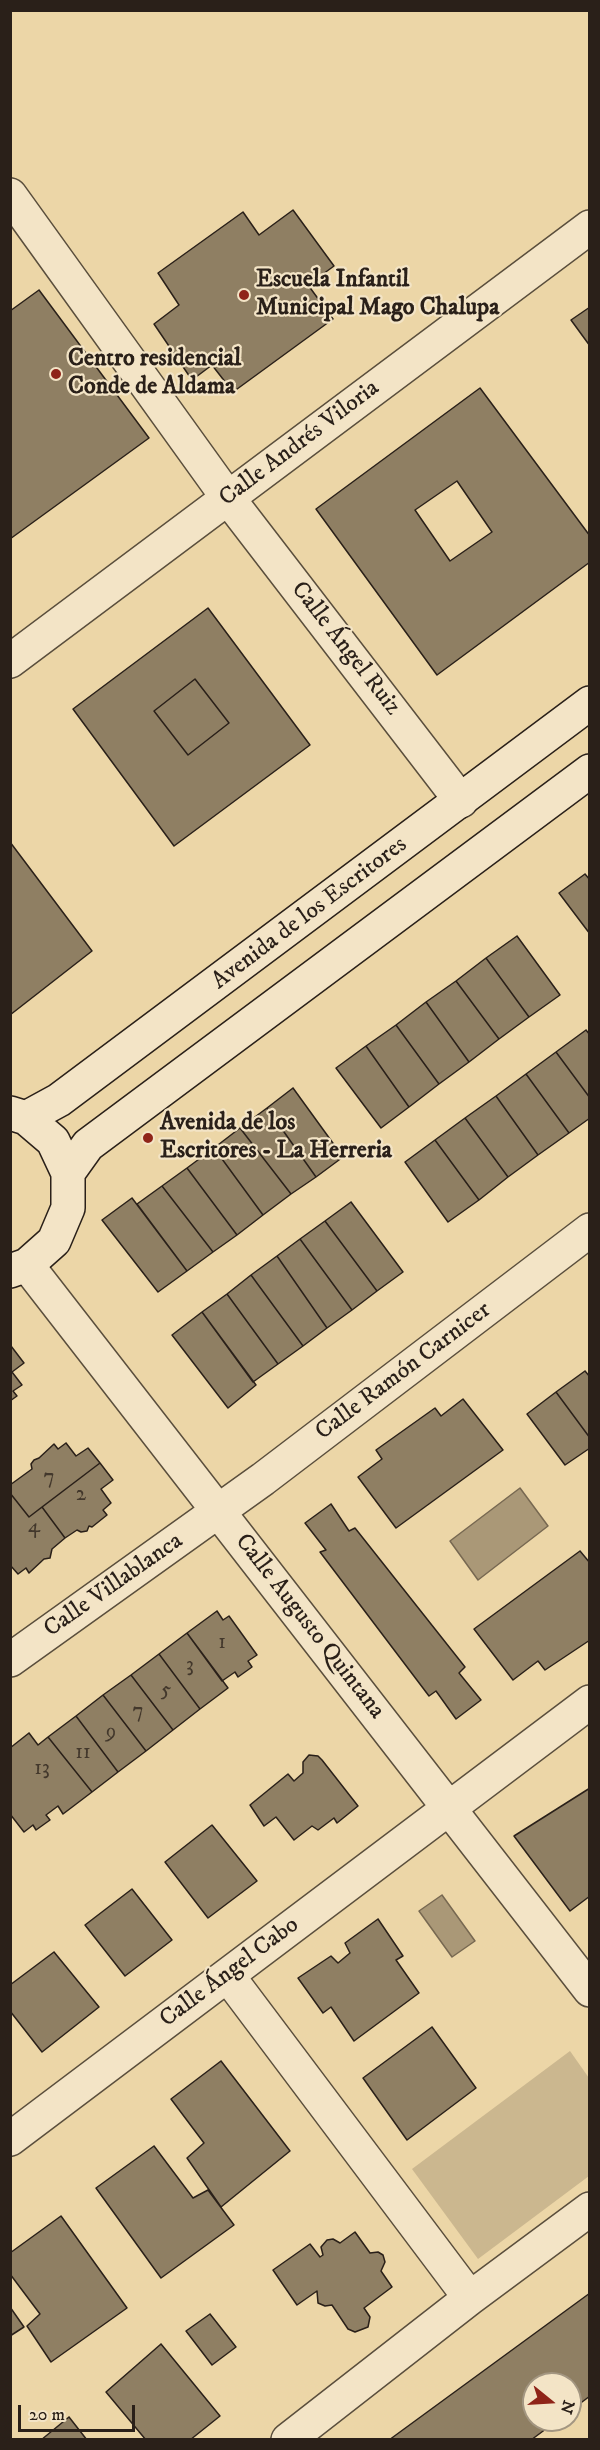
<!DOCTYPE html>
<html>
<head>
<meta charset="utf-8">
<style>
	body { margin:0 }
	#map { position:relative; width:600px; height:2450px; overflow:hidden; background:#ecd6a7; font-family:"IM FELL DW Pica",serif }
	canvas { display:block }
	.frame { position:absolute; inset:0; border:12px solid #2a2019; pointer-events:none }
	.north { position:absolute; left:522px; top:2372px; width:60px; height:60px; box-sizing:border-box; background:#f3e4c6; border:2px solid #a39681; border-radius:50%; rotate:108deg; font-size:16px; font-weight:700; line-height:24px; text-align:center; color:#2a2019 }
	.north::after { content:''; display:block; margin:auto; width:21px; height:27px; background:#8f2418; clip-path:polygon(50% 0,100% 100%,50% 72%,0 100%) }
	.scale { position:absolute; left:18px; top:2405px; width:117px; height:27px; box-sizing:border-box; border:3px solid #2a2019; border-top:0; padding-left:8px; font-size:18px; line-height:21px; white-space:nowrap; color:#2a2019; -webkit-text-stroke:4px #f3e4c6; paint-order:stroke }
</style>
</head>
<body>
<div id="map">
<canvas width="600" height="2450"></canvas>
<div class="frame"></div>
<div class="north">N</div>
<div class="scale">20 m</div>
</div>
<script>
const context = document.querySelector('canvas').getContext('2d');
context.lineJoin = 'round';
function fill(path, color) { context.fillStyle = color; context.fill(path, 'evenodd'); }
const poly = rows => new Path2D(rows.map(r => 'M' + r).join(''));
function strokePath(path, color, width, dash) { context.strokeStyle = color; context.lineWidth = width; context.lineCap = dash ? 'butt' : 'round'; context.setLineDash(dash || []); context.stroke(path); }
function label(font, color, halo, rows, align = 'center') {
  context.font = font + ' "IM FELL DW Pica",serif'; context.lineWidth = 4.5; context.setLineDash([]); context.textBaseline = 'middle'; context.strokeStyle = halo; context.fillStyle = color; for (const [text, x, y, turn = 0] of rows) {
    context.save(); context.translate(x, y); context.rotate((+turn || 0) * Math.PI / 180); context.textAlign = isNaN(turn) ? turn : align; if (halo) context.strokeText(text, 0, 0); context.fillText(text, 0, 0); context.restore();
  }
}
fill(poly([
	[570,2051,589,2078,589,2176,478,2259,412,2169]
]), '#cbb78f');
const water = poly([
	[520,1488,548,1526,478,1580,450,1541,520,1488],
	[442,1895,475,1941,452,1957,419,1911,442,1895]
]);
fill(water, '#aa9877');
strokePath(water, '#776851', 1.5);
const building = poly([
	[293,210,334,266,308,285,333,319,233,392,212,365,192,380,154,324,179,305,158,273,243,212,259,235,293,210],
	[39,290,149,438,10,539,10,311,39,290],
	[590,307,590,346,571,320,590,307],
	[480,388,590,536,590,562,437,675,316,509,480,388],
	[457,481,492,532,450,561,415,510,457,481],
	[208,608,310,745,174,846,73,709,208,608],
	[195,679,229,723,188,755,154,711,195,679],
	[195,679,229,723,188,755,154,711,195,679],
	[10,842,92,951,10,1015,10,842],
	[585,874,590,880,590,934,559,893,585,874],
	[517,936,560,995,529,1017,486,958,517,936],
	[486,958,529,1017,499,1039,456,981,486,958],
	[456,981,499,1039,469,1062,426,1002,456,981],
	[426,1002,469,1062,439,1084,396,1025,426,1002],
	[396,1025,439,1084,409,1107,366,1046,396,1025],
	[586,1030,590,1035,590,1098,556,1052,586,1030],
	[366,1046,409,1107,381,1128,336,1068,366,1046],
	[556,1052,590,1098,590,1118,569,1133,526,1074,556,1052],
	[526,1074,569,1133,538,1155,496,1096,526,1074],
	[293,1088,343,1157,316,1177,267,1108,293,1088],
	[496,1096,538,1155,508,1177,465,1118,496,1096],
	[267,1108,316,1177,291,1194,240,1128,267,1108],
	[465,1118,508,1177,479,1200,435,1140,465,1118],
	[240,1128,291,1194,263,1215,214,1148,240,1128],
	[435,1140,479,1200,448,1222,405,1162,435,1140],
	[214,1148,263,1215,237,1235,187,1168,214,1148],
	[187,1168,237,1235,213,1252,162,1186,187,1168],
	[162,1186,213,1252,187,1271,137,1204,162,1186],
	[132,1198,187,1271,158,1292,102,1220,132,1198],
	[351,1202,403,1272,377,1291,325,1221,351,1202],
	[325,1221,377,1291,352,1310,300,1239,325,1221],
	[300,1239,352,1310,327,1328,277,1256,300,1239],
	[277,1256,327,1328,303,1346,251,1275,277,1256],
	[251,1275,303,1346,278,1364,227,1294,251,1275],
	[227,1294,278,1364,253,1382,202,1312,227,1294],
	[202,1312,256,1385,228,1408,172,1335,202,1312],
	[11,1346,24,1363,12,1372,22,1385,13,1391,17,1396,10,1401,11,1346],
	[585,1371,590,1377,590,1438,556,1392,585,1371],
	[556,1392,590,1438,590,1448,565,1465,527,1414,556,1392],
	[463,1399,503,1450,396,1528,358,1477,382,1459,376,1450,435,1408,441,1416,463,1399],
	[66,1443,76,1456,88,1448,100,1463,29,1517,10,1493,10,1485,32,1469,31,1464,34,1460,39,1458,54,1444,58,1449,66,1443],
	[100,1463,113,1480,101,1489,111,1503,103,1510,107,1515,92,1527,89,1526,87,1531,81,1532,77,1530,65,1538,42,1507,100,1463],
	[10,1493,29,1517,42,1507,65,1538,52,1549,50,1558,44,1559,29,1573,26,1568,18,1574,10,1565,10,1493],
	[331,1504,349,1531,355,1528,465,1667,459,1673,481,1700,456,1719,436,1691,429,1696,320,1552,326,1550,305,1523,331,1504],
	[580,1551,590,1563,590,1640,545,1670,538,1661,513,1680,474,1629,580,1551],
	[217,1611,223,1620,229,1616,257,1655,248,1661,252,1667,238,1677,235,1672,222,1681,187,1633,217,1611],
	[187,1633,228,1688,200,1709,159,1654,187,1633],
	[159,1654,200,1709,173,1730,131,1675,159,1654],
	[131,1675,173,1730,146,1751,103,1695,131,1675],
	[103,1695,146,1751,118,1772,76,1716,103,1695],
	[76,1716,118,1772,92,1792,48,1737,76,1716],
	[29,1733,38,1745,48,1737,92,1792,63,1814,58,1806,46,1815,50,1820,36,1830,33,1825,24,1832,10,1814,10,1748,29,1733],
	[309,1755,318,1756,322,1760,358,1806,337,1823,334,1818,318,1830,312,1826,294,1840,276,1817,264,1826,250,1805,288,1774,294,1781,303,1773,303,1762,309,1755],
	[590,1788,590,1896,570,1911,514,1836,590,1788],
	[212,1825,257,1881,208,1918,165,1862,212,1825],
	[132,1889,172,1940,125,1976,85,1925,132,1889],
	[378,1919,403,1956,396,1960,419,1993,354,2041,331,2007,323,2013,298,1978,331,1956,338,1963,350,1953,345,1943,378,1919],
	[54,1952,99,2007,42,2052,10,2011,10,1985,54,1952],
	[432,2027,476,2088,407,2140,363,2078,432,2027],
	[221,2061,290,2151,221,2207,187,2158,204,2143,171,2099,221,2061],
	[154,2146,193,2198,208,2190,234,2225,161,2278,96,2188,154,2146],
	[61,2216,127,2308,51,2362,27,2326,40,2314,10,2274,10,2253,61,2216],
	[355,2232,370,2253,378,2252,383,2255,385,2262,381,2271,392,2287,364,2308,370,2317,368,2327,355,2332,348,2329,332,2305,325,2306,318,2303,317,2291,297,2305,273,2270,310,2244,320,2257,323,2255,321,2247,327,2240,333,2239,340,2243,355,2232],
	[590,2293,590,2396,570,2411,570,2384,534,2384,534,2420,558,2420,531,2440,389,2440,590,2293],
	[10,2307,24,2327,10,2336,10,2307],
	[210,2314,236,2347,212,2365,186,2331,210,2314],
	[161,2344,220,2416,190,2440,146,2440,106,2392,161,2344],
	[69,2417,87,2440,41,2440,69,2417]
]);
fill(building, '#8f7f63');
strokePath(building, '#2a2019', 1.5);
const street = poly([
	[10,195,228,498,461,801],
	[10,661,590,227],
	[27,1265,590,1990],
	[10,1660,263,1479,590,1230],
	[228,1976,470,2298],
	[10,2139,590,1702],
	[288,2440,470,2298,590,2209]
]);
const secondary = poly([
	[10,1113,26,1118,53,1141,68,1173,68,1208,54,1241,27,1265,10,1271],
	[26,1118,59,1100,590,703],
	[68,1173,88,1145,590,771]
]);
strokePath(street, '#5a4e3c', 36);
strokePath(secondary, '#2a2019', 36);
strokePath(street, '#f3e4c6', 33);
strokePath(secondary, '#f3e4c6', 33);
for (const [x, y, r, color] of [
	[244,295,6,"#8f2418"],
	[56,374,6,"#8f2418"],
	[148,1138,6,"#8f2418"]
]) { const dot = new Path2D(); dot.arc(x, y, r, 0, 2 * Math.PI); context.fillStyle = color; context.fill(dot); strokePath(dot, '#f3e4c6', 2); }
label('21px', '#43382c', null, [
	["7",49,1479],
	["2",81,1496],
	["4",34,1528],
	["1",222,1644],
	["3",190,1667],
	["5",166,1692],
	["7",138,1713],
	["9",111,1734],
	["11",83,1754],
	["13",42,1770]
]);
label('bold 24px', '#2a2019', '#f3e4c6', [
	["Escuela Infantil",256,281],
	["Municipal Mago Chalupa",256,309],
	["Centro residencial",68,360],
	["Conde de Aldama",68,388],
	["Avenida de los",160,1124],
	["Escritores - La Herreria",160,1152]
], 'left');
label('24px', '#2a2019', '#f3e4c6', [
	["Calle Andrés Viloria",300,444,-37],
	["Calle Ángel Ruiz",345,649,52],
	["Avenida de los Escritores",310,914,-37],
	["Calle Ramón Carnicer",404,1372,-37],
	["Calle Villablanca",114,1586,-35],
	["Calle Augusto Quintana",309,1627,52],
	["Calle Ángel Cabo",230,1973,-37]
]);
</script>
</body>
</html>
